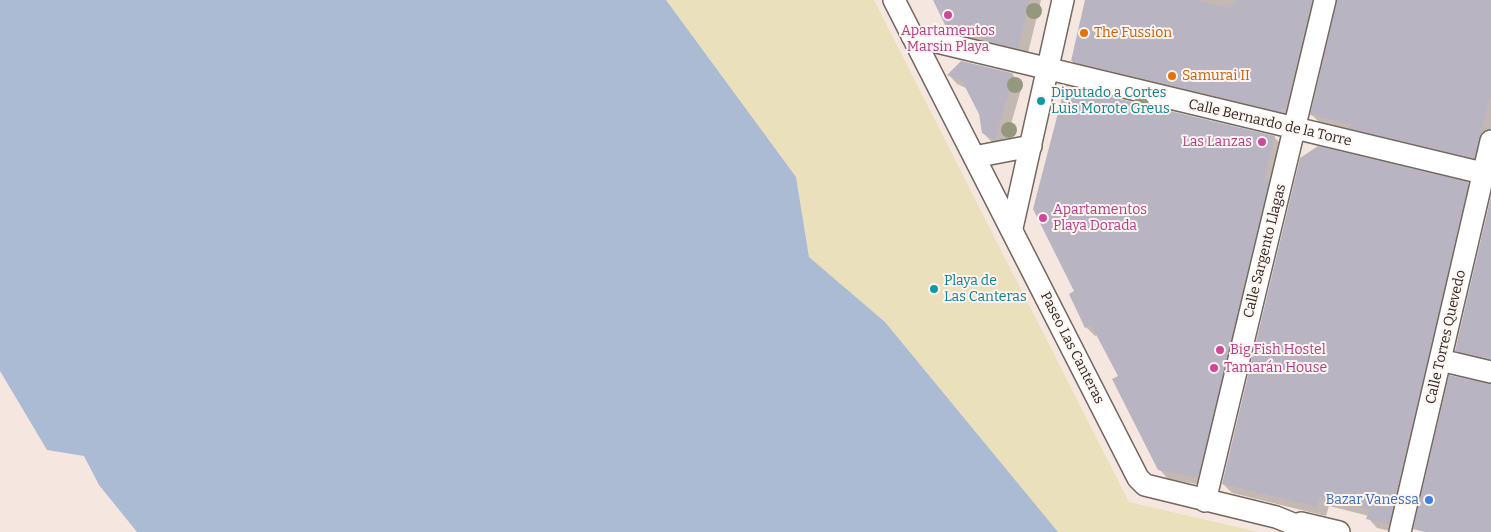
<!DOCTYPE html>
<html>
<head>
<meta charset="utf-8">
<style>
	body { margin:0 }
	canvas { display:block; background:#f5e7df }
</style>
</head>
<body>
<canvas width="1491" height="532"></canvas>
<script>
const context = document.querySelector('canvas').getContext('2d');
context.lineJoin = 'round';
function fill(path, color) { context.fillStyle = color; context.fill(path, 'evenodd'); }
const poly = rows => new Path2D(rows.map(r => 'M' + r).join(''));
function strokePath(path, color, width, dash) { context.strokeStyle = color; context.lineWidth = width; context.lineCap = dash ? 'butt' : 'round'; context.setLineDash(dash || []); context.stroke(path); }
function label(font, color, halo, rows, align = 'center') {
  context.font = font + ' Bitter,serif'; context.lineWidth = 4; context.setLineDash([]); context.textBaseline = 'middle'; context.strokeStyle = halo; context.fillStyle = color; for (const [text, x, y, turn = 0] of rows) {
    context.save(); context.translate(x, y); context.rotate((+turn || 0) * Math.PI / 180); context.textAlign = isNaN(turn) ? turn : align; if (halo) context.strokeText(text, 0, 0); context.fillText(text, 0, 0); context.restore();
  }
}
fill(poly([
	[666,0,874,0,1129,502,1258,532,1058,532,885,322,809,257,796,177]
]), '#eae0bb');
fill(poly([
	[0,0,666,0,796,177,809,257,885,322,1058,532,137,532,99,485,84,456,47,450,0,371]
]), '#abbbd4');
fill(poly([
	[934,0,1041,0,1027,57,958,38,948,28],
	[1087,0,1325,0,1295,117,1081,70,1072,61],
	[1338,0,1491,0,1491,141,1483,166,1321,124,1312,115],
	[1011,74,1022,86,1004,148,992,142,983,133,980,114,966,88,957,84,949,75],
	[1274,137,1283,146,1207,486,1168,479,1159,469,1120,377,1097,335,1095,336,1086,327],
	[1468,184,1477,193,1395,532,1377,528,1368,518,1369,516,1329,506,1326,516,1232,493,1223,484],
	[1491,202,1491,365,1466,359,1456,350]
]), '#0003');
fill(poly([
	[933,0,1030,0,1018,49,982,40,985,37,947,29],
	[1085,0,1197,0,1229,8,1237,0,1312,0,1286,109,1282,108,1281,112,1071,61],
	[1337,0,1491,0,1491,96,1474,158,1347,128,1352,125,1310,115],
	[961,61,1012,73,1014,76,995,140,982,133,979,114,962,81,947,75],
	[1065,86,1275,136,1264,181,1270,177,1198,478,1158,470,1112,379,1118,376,1091,325,1085,328,1069,294,1074,291,1033,209],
	[1318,146,1469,182,1389,524,1366,519,1369,510,1320,497,1317,507,1222,484,1300,158],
	[1491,196,1491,359,1455,351],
	[1449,375,1491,384,1491,532,1425,532,1413,529]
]), '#b9b4c1');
const street = poly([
	[894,0,1138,478,1145,485,1276,517,1313,532],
	[912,36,1491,175],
	[974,157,1031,146],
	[1012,228,1063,0],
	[1440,360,1491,372],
	[1205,501,1325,0],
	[1301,523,1339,532],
	[1400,532,1491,141]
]);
strokePath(street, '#736760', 24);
strokePath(street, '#fff', 21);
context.fillStyle = '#95987d';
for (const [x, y] of [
	[1034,11],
	[1015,85],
	[1141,105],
	[1009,130]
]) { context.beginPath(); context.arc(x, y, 8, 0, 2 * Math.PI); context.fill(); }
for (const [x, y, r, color] of [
	[948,15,5,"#d1479c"],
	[1084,33,5,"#e8710a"],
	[1172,76,5,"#e8710a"],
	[1041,101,5,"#0f9aa8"],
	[1262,142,5,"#d1479c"],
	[1043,218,5,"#d1479c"],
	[934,289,5,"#0f9aa8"],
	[1220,350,5,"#d1479c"],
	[1214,368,5,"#d1479c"],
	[1429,500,5,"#3f7fe0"]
]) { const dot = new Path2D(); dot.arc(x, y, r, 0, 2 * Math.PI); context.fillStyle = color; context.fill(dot); strokePath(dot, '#fef5f1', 2); }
label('14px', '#b23c85', '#fef5f1', [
	["Apartamentos",948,31,"center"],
	["Marsin Playa",948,47,"center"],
	["Las Lanzas",1252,142,"right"],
	["Apartamentos",1053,210],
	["Playa Dorada",1053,226],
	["Big Fish Hostel",1230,350],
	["Tamarán House",1224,368]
], 'left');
label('14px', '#c56008', '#fef5f1', [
	["The Fussion",1094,33],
	["Samurai II",1182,76]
], 'left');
label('14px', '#0d838f', '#fef5f1', [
	["Diputado a Cortes",1051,93],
	["Luis Morote Greus",1051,109],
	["Playa de",944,281],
	["Las Canteras",944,297]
], 'left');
label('14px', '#2e2826', '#fef5f1', [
	["Calle Bernardo de la Torre",1270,123,13],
	["Calle Sargento Llagas",1265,251,-76],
	["Calle Torres Quevedo",1446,337,-77],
	["Paseo Las Canteras",1072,348,63]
]);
label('14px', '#366cbe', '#fef5f1', [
	["Bazar Vanessa",1419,500]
], 'right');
</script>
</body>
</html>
